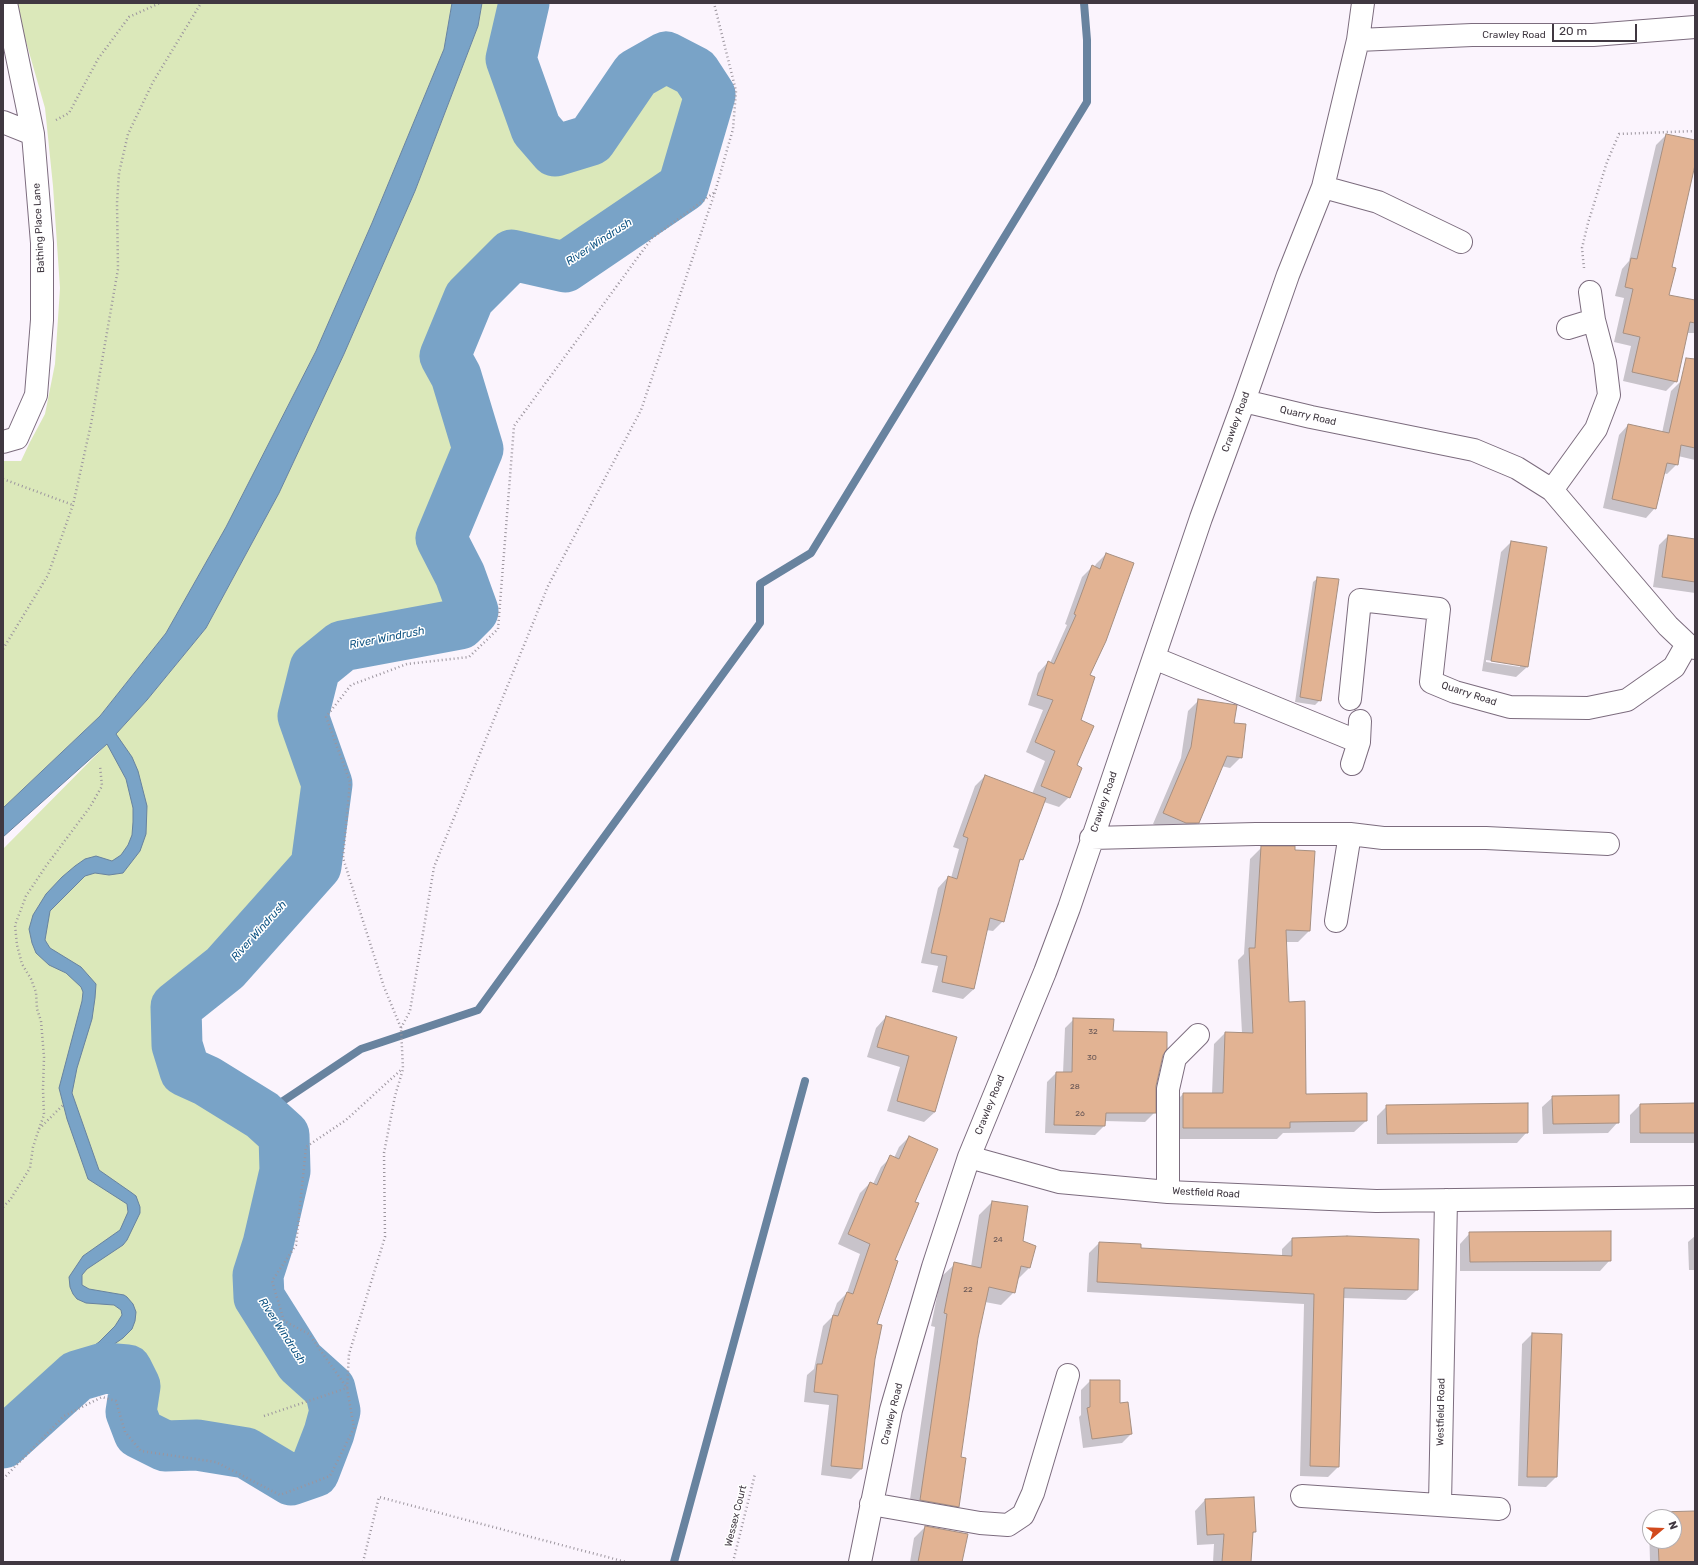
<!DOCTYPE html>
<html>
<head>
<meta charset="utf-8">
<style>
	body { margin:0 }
	#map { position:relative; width:1698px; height:1565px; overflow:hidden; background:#fbf4fd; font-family:Rubik,sans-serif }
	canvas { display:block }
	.frame { position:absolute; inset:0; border:4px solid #403841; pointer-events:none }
	.north { position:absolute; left:1642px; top:1509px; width:40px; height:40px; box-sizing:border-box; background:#fff; border:1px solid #b3afb3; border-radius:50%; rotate:71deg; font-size:11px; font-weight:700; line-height:16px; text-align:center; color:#403841 }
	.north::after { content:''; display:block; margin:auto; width:14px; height:18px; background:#d24a1d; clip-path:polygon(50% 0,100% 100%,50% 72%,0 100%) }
	.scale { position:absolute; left:1552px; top:24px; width:85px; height:18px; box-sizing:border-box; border:2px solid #403841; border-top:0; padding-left:5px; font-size:12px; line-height:14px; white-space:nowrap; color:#403841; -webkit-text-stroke:3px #fff; paint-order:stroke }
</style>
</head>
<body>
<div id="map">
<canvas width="1698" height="1565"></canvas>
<div class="frame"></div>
<div class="north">N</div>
<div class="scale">20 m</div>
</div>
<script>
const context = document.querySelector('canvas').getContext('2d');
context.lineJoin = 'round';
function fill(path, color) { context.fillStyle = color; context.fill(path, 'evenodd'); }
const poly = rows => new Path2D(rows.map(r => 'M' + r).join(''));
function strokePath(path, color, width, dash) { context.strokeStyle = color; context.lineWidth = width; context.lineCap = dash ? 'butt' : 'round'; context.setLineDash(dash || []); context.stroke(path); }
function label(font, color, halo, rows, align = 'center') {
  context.font = font + ' Rubik,sans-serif'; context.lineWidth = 3; context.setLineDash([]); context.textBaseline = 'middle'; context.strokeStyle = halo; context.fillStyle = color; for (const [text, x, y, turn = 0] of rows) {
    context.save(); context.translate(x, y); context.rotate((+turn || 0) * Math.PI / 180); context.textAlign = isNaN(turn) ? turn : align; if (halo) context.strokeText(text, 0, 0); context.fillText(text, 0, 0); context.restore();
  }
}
fill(poly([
	[15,3,452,3,444,49,372,223,316,351,226,527,166,633,100,716,3,808,3,461,21,461,30,442,45,414,55,364,60,288,53,186,45,108],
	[482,3,512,3,498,57,522,132,550,163,593,154,642,84,667,70,688,81,698,96,673,177,564,253,509,244,457,287,431,356,463,451,427,535,458,609,334,637,305,660,288,714,311,785,305,860,164,1000,172,1085,271,1143,272,1171,244,1267,242,1297,287,1378,321,1410,303,1460,291,1464,243,1439,167,1433,147,1422,145,1380,133,1359,111,1358,61,1367,3,1413,3,849,100,751,147,700,206,628,279,493,344,354,415,191,478,26]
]), '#dbe8ba');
const water = poly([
	[452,3,482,3,478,26,415,191,344,354,279,493,206,628,147,700,116,734,132,757,138,771,147,806,146,834,140,851,123,873,109,875,95,873,85,876,50,911,45,940,50,948,81,967,96,984,95,998,92,1019,77,1068,72,1093,99,1170,132,1193,136,1196,140,1207,140,1213,127,1240,123,1245,87,1269,82,1275,82,1285,89,1289,124,1295,127,1297,133,1304,136,1312,135,1321,132,1329,123,1338,93,1359,93,1363,95,1365,114,1361,115,1372,106,1373,76,1383,3,1451,3,1436,74,1372,87,1351,99,1342,115,1326,122,1315,121,1310,114,1305,86,1303,77,1299,73,1294,70,1287,69,1277,83,1256,120,1230,128,1212,127,1204,88,1179,67,1119,59,1088,82,1001,83,992,81,987,66,973,49,965,36,953,32,943,29,929,33,915,46,894,62,877,75,866,85,859,96,856,112,861,121,855,128,845,132,835,133,822,133,808,126,779,107,744,3,837,3,808,100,716,166,633,226,527,316,351,372,223,444,49,452,3]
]);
fill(water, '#79a3c7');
strokePath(water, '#68839f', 1);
fill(poly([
	[1666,135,1695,141,1695,161,1670,268,1668,296,1695,301,1695,333,1687,333,1676,381,1666,391,1623,381,1631,346,1614,342,1624,298,1615,296,1622,269,1629,261,1656,145],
	[1681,381,1695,384,1695,460,1678,456,1677,464,1667,474,1663,473,1655,508,1646,518,1603,508,1619,435,1628,425,1662,433,1671,391],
	[1668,536,1695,540,1695,593,1653,587,1659,545],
	[1511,542,1527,667,1516,677,1482,671,1501,552],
	[1486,660,1520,665,1520,667,1486,662],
	[1106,554,1089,676,1080,721,1075,766,1069,797,1059,807,1044,802,1022,859,1018,863,1003,921,993,931,986,930,974,989,963,999,932,992,938,966,921,963,938,888,948,877,951,878,959,849,953,847,975,786,985,776,1032,794,1045,761,1026,752,1043,710,1028,705,1038,673,1048,662,1050,663,1067,625,1065,624,1082,577,1092,567,1094,568,1096,564],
	[1318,578,1320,700,1315,705,1295,702,1313,582],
	[1198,701,1233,724,1241,757,1230,768,1221,766,1198,822,1188,833,1176,833,1153,824,1181,758,1188,711],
	[1261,848,1294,851,1309,931,1298,942,1286,942,1288,1003,1305,1095,1366,1121,1354,1132,1283,1133,1277,1139,1172,1139,1172,1105,1183,1094,1212,1094,1214,1044,1225,1033,1242,1033,1238,960,1244,954,1250,859],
	[886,1017,956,1038,935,1112,924,1122,887,1111,900,1067,867,1057,876,1028],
	[1074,1019,1112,1032,1162,1055,1155,1086,1154,1113,1145,1122,1104,1121,1104,1126,1095,1135,1045,1133,1047,1082,1056,1073,1063,1073,1065,1028],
	[1553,1097,1618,1122,1608,1133,1543,1134,1542,1107],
	[1695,1104,1695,1143,1630,1143,1630,1115,1640,1105],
	[1387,1106,1527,1132,1517,1143,1377,1144,1377,1116],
	[909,1137,914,1202,894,1261,875,1325,874,1359,861,1469,851,1479,821,1475,829,1405,804,1402,807,1375,814,1369,823,1326,832,1317,837,1303,847,1293,860,1254,838,1244,860,1193,870,1183,873,1184,881,1167,891,1157,894,1158,899,1147],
	[992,1202,1021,1242,1035,1246,1029,1268,1017,1280,1014,1292,1001,1305,985,1302,977,1338,959,1458,958,1506,945,1519,908,1513,935,1327,931,1326,941,1277,955,1264,971,1267,979,1215],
	[1470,1233,1610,1260,1600,1271,1460,1271,1460,1244],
	[1695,1236,1695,1270,1689,1270,1688,1242],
	[1292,1239,1418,1240,1417,1290,1406,1300,1343,1298,1338,1467,1328,1477,1300,1476,1304,1304,1087,1292,1089,1253,1099,1243,1140,1249,1282,1256,1282,1249],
	[1532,1334,1556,1477,1546,1487,1518,1486,1522,1344],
	[1090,1381,1119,1381,1119,1404,1131,1434,1122,1443,1083,1448,1079,1417,1081,1415,1081,1390],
	[1205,1500,1255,1532,1252,1534,1250,1562,1213,1562,1214,1544,1197,1545,1195,1511],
	[1695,1512,1695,1562,1650,1562,1649,1523,1650,1521,1650,1541,1674,1541,1674,1517,1654,1517,1658,1513],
	[925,1527,958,1562,910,1562,914,1538]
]), '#0003');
strokePath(poly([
	[262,1115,361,1049,478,1010,760,623,760,584,811,553,1087,102,1087,40,1084,3],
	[674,1562,805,1081]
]), '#68839f', 8);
strokePath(poly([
	[3,1443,77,1376,104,1368,127,1370,135,1386,131,1412,139,1433,165,1446,197,1445,246,1453,291,1480,314,1472,329,1433,335,1411,330,1389,300,1362,259,1297,258,1275,268,1244,285,1171,284,1135,262,1115,207,1081,185,1071,177,1045,176,1007,225,968,316,866,327,784,303,716,315,668,342,646,460,624,473,611,460,575,441,538,478,449,456,376,445,356,469,298,512,255,565,267,683,187,710,95,695,72,666,57,636,74,591,140,555,151,536,129,511,59,524,3]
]), '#79a3c7', 51);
const building = poly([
	[1666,134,1695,140,1695,165,1672,267,1676,268,1669,295,1695,300,1695,323,1690,322,1677,382,1632,372,1640,337,1623,333,1633,289,1625,287,1631,258,1637,259,1666,134],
	[1686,358,1695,359,1695,448,1681,445,1678,465,1667,463,1656,509,1612,499,1628,424,1669,433,1686,358],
	[1668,535,1695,539,1695,582,1662,577,1668,535],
	[1511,541,1547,547,1528,667,1491,661,1511,541],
	[1106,553,1134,563,1106,641,1090,675,1095,677,1081,720,1094,726,1077,765,1082,768,1070,798,1041,786,1055,751,1035,742,1053,700,1037,695,1048,661,1054,664,1076,615,1074,614,1092,565,1100,569,1106,553],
	[1317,577,1339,579,1321,701,1300,697,1317,577],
	[1198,699,1237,705,1234,723,1246,724,1242,758,1227,756,1199,823,1186,823,1163,813,1191,747,1198,699],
	[985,775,1046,798,1023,860,1020,859,1004,922,990,918,974,989,942,982,947,956,931,953,948,876,957,879,968,838,963,836,985,775],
	[1261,846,1295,846,1295,850,1315,851,1310,931,1286,930,1289,1002,1305,1001,1306,1094,1367,1093,1367,1121,1290,1122,1290,1128,1183,1128,1183,1093,1223,1093,1225,1032,1253,1033,1249,948,1255,948,1261,846],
	[886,1016,957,1037,935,1112,897,1101,909,1056,877,1047,886,1016],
	[1073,1018,1114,1019,1113,1031,1167,1032,1167,1049,1163,1055,1156,1086,1156,1113,1106,1113,1105,1126,1054,1125,1056,1072,1072,1072,1073,1018],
	[1619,1095,1619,1123,1553,1124,1552,1096,1619,1095],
	[1528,1103,1528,1133,1387,1134,1386,1105,1528,1103],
	[1695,1103,1695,1133,1640,1133,1640,1104,1695,1103],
	[909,1136,938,1149,915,1202,919,1203,895,1260,898,1261,877,1324,882,1325,875,1359,862,1469,831,1466,838,1395,814,1392,817,1364,822,1364,833,1315,838,1316,847,1292,853,1294,870,1244,848,1234,870,1182,877,1185,890,1155,899,1159,909,1136],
	[992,1201,1028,1206,1023,1241,1036,1246,1030,1268,1021,1266,1015,1293,989,1287,978,1338,961,1457,966,1458,959,1507,920,1500,947,1314,944,1313,954,1262,981,1268,992,1201],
	[1611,1231,1611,1261,1470,1262,1469,1232,1611,1231],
	[1347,1236,1419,1239,1418,1290,1344,1288,1339,1467,1310,1466,1314,1294,1097,1282,1099,1242,1141,1244,1141,1248,1292,1256,1292,1238,1347,1236],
	[1532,1333,1562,1334,1557,1477,1527,1477,1532,1333],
	[1090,1380,1120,1380,1120,1403,1128,1402,1132,1434,1092,1439,1087,1408,1090,1407,1090,1380],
	[1254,1497,1256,1532,1253,1532,1251,1562,1222,1562,1224,1534,1207,1535,1205,1499,1254,1497],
	[1695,1511,1695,1562,1659,1562,1658,1541,1674,1541,1674,1517,1658,1517,1658,1512,1695,1511],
	[925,1526,968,1534,962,1562,918,1562,925,1526]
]);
fill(building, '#e2b393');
strokePath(building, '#a68f81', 1);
const minor = poly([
	[1358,40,1472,35,1593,35,1695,27],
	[3,122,33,134],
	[1323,187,1378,202,1461,242],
	[1568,328,1594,320],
	[1244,401,1311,417,1474,450,1517,468,1552,490,1668,626,1687,644,1695,648],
	[3,442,17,438,36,395,42,320,42,243,33,134,6,3],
	[1552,490,1596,429,1609,395,1605,362,1594,320,1590,292],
	[1154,658,1359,742,1352,764],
	[1350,699,1360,600,1439,609,1431,682,1455,692,1510,707,1588,708,1627,700,1674,667,1687,644],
	[1359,742,1360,721],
	[1091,838,1256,834,1350,834,1383,838,1486,838,1608,844],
	[1336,921,1350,834],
	[969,1157,1059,1182,1168,1192,1376,1201,1695,1197],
	[1168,1192,1168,1089,1175,1058,1198,1035],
	[1302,1496,1499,1509],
	[871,1504,980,1523,1008,1525,1023,1515,1033,1493,1068,1375],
	[1440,1504,1446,1200],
	[860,1562,891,1410,933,1267,969,1157,1045,972,1069,908,1201,518,1244,401,1288,275,1323,187,1358,40,1363,3]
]);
strokePath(minor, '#7c6c7e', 24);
strokePath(poly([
	[56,120,69,113,98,59,129,17,160,3],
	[1584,268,1582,248,1588,223,1607,162,1619,134,1695,131],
	[3,479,73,505],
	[3,649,48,575,73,505,91,424,118,269,117,203,119,173,128,134,153,82,201,3],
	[401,1028,410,1011,434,867,548,586,641,410,715,192,733,129,736,91,714,3],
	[39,1129,44,1115,43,1089,44,1057,41,1021,37,1009,36,992,31,979,22,964,17,945,15,925,26,896,46,866,90,807,102,786,100,766],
	[3,1207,10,1200,30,1168,33,1147,39,1129,64,1104],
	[264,1416,347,1388,349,1354,385,1237,384,1153,395,1096,403,1069,401,1028,384,987,343,858,350,782,326,717,351,685,407,664,469,657,498,629,514,426,652,238,715,192],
	[3,1479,64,1416,102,1397,116,1401,125,1432,141,1451,216,1462,280,1495,330,1476,354,1428,347,1388,309,1334,284,1321,272,1281,296,1245,306,1147,346,1120,402,1069],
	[363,1562,379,1497,626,1562],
	[733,1562,755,1474]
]), '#9c959e', 2.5, [1, 3]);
strokePath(minor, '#fff', 22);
label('8px', '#685756', null, [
	["32",1093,1032],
	["30",1092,1058],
	["28",1075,1087],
	["26",1080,1114],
	["24",998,1240],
	["22",968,1290]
]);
label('10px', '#403841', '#fff', [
	["Crawley Road",1514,35],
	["Bathing Place Lane",39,228,-93],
	["Quarry Road",1308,416,13],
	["Crawley Road",1236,422,-70],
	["Quarry Road",1469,694,18],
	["Crawley Road",1104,802,-71],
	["Crawley Road",990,1105,-68],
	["Westfield Road",1206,1193,3],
	["Westfield Road",1441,1412,-89],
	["Crawley Road",892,1414,-76],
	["Wessex Court",736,1516,-76]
]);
label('italic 11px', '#125685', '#fff', [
	["River Windrush",599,242,-33],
	["River Windrush",387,638,-11],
	["River Windrush",259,931,-48],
	["River Windrush",282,1331,57]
]);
</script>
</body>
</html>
